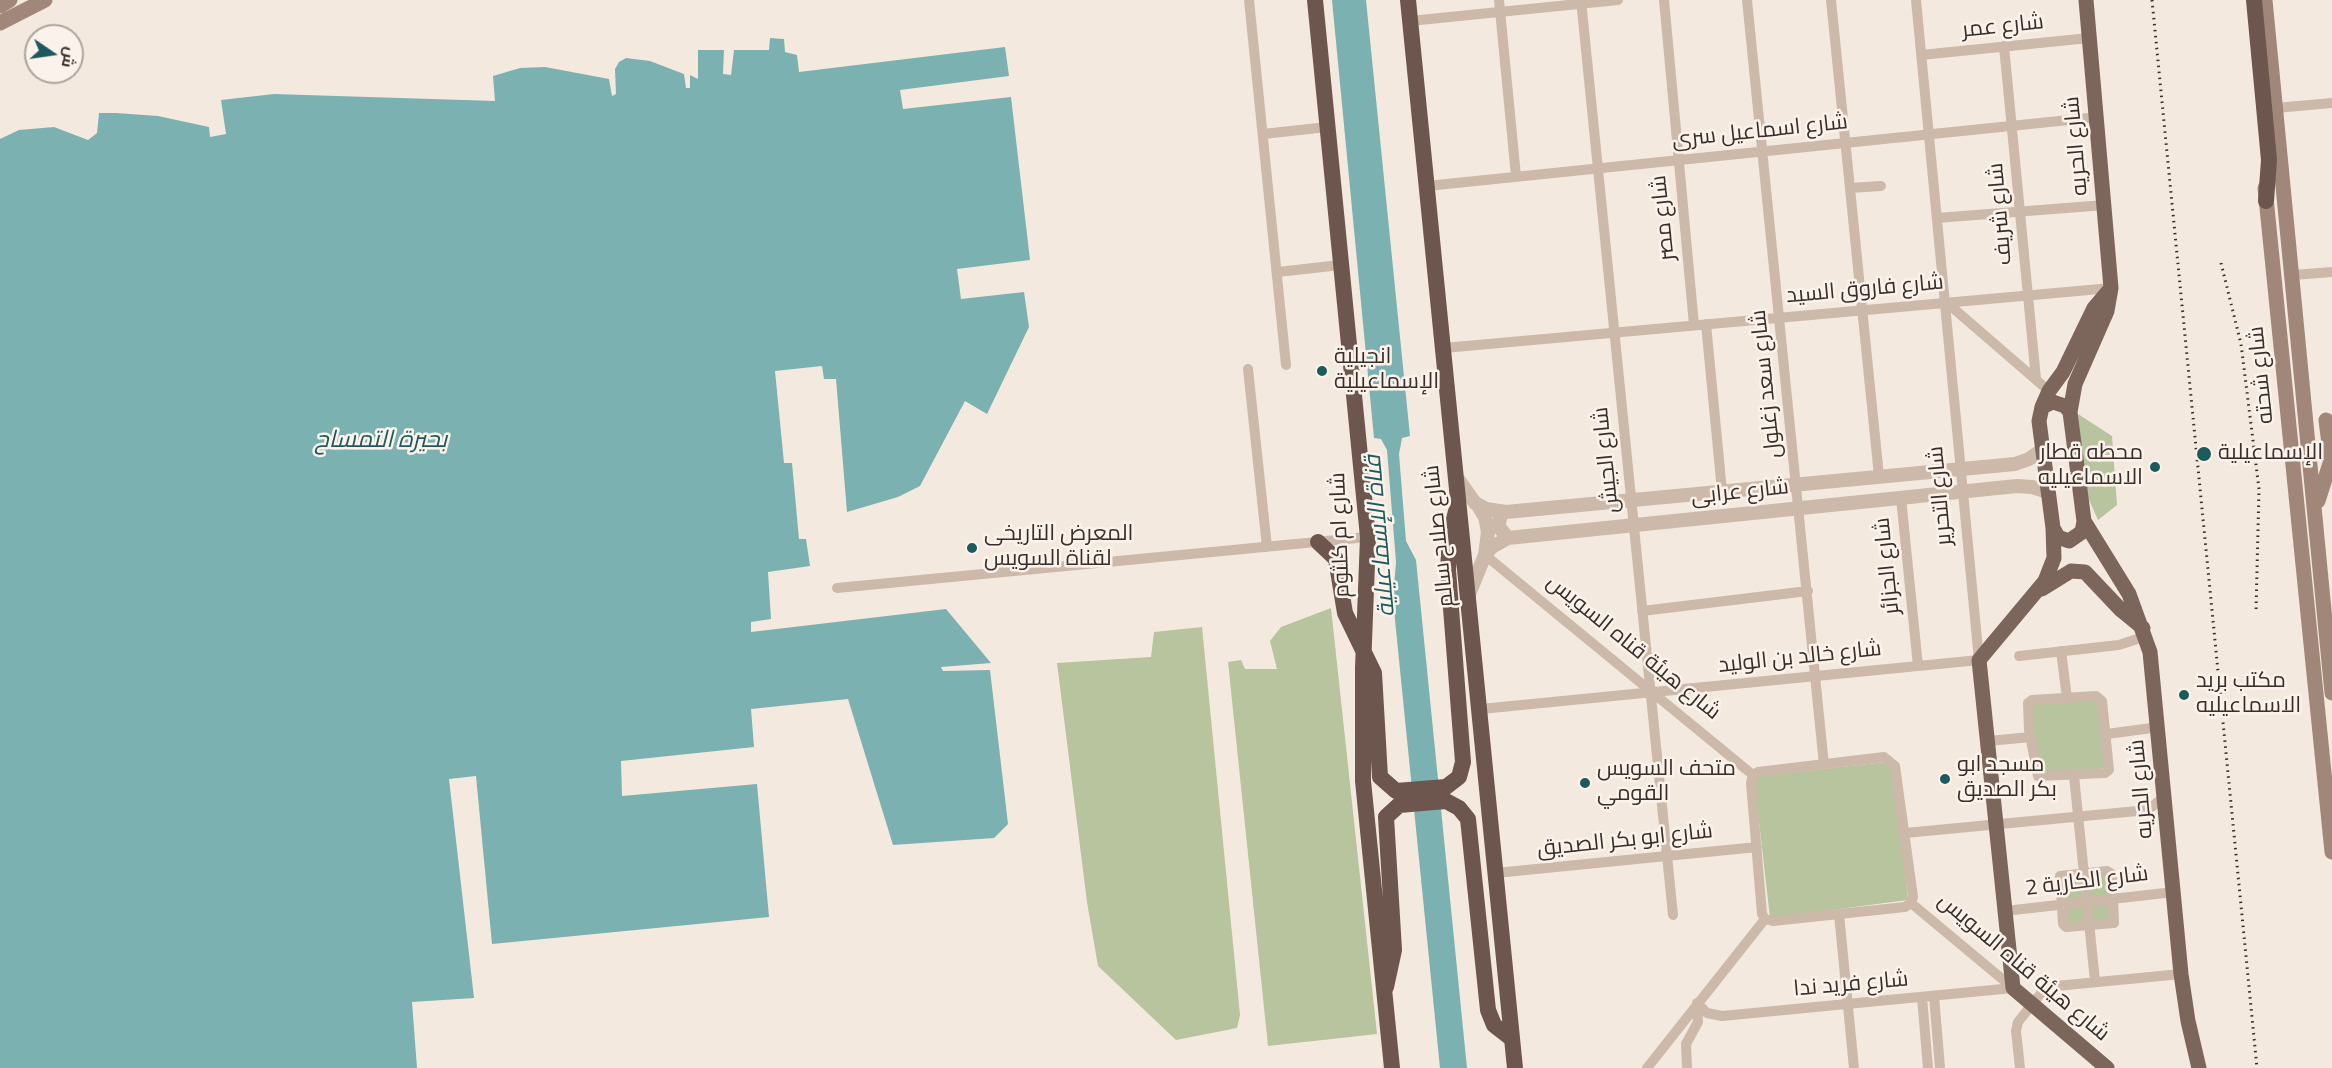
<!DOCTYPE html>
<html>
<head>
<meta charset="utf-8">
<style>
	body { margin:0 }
	#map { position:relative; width:2332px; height:1068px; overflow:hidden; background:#f4e9de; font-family:"Titillium Web",Cairo,sans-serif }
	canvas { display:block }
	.north { position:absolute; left:24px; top:24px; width:60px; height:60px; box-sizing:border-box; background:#fbf3eb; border:2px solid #ada49d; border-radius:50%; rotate:103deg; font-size:16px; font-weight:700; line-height:24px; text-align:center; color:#392e29 }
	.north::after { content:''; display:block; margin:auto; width:21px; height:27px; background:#1d5a5d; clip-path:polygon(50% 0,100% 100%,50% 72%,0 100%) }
</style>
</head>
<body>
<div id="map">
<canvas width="2332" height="1068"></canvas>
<div class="north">ش</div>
</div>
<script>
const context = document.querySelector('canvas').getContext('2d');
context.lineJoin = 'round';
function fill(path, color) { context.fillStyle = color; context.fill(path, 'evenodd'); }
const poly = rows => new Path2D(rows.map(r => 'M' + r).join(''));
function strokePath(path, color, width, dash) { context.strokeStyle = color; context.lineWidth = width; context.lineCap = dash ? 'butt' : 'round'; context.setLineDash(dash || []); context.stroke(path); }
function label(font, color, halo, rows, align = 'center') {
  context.font = font + ' "Titillium Web",Cairo,sans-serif'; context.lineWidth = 5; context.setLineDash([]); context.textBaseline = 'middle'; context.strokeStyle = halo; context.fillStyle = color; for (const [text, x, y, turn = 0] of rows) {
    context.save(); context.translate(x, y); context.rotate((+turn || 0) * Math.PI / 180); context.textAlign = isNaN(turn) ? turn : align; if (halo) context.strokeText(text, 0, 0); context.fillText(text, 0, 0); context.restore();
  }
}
fill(poly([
	[2078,414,2112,436,2117,505,2098,520,2086,493],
	[1331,608,1377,1034,1268,1046,1228,662,1241,660,1245,669,1277,669,1270,641,1281,627],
	[1202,627,1240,1015,1237,1028,1176,1040,1098,966,1087,902,1057,663,1151,657,1154,632],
	[2096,696,2110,767,2040,778,2029,700],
	[1893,761,1908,900,1770,918,1754,777],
	[2107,871,2116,919,2068,928,2060,876]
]), '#b7c49d');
fill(poly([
	[1332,0,1366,0,1410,436,1402,438,1399,454,1406,541,1416,560,1467,1068,1440,1068,1393,600,1396,562,1387,450,1381,439,1374,438],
	[770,38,784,39,785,52,797,55,799,72,1005,47,1009,76,900,90,903,109,1011,97,1030,260,957,269,961,299,1024,292,1029,327,987,414,965,401,920,486,898,497,847,512,836,379,824,379,822,366,775,371,784,463,792,463,799,539,806,539,810,566,768,572,771,619,751,622,751,632,946,609,991,663,941,667,943,671,990,670,1008,824,994,838,893,845,848,699,751,709,754,747,621,761,622,796,757,784,769,917,492,944,476,776,449,779,474,998,412,1002,417,1068,0,1068,0,139,19,130,54,127,88,140,97,133,99,113,116,113,158,116,209,127,210,137,226,134,221,100,274,94,495,101,493,76,520,68,545,67,609,79,612,96,616,94,615,69,619,62,626,58,650,61,684,74,686,88,690,88,690,75,698,79,698,50,724,50,723,74,731,75,734,50,769,50]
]), '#7cb1b2');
strokePath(poly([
	[1249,0,1286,365],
	[1499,0,1516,176],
	[1581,0,1673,915],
	[1664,0,1694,325],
	[1747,0,1824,765],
	[1831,0,1879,476],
	[1410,21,1618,0],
	[2004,46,2036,379],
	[1921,55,2089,38],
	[2276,108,2332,103],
	[1263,134,1327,127],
	[1427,186,2098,117],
	[1850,188,1881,186],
	[1937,218,2105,205],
	[1278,272,1340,265],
	[2293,275,2332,272],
	[1946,302,2049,391],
	[1706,324,1722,491],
	[1444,348,2111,288],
	[1248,369,1267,547],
	[1901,498,1918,666],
	[1485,555,1753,775],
	[837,588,1368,537],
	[1642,611,1808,591],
	[2061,651,2067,698],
	[2019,656,2119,645,2146,636],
	[2096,696,2102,701,2109,770,2105,773,2038,776,2029,730,2028,703,2032,700,2096,696],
	[1481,709,1979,660,1916,0],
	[2107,734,2159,727],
	[1988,741,2031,737],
	[1884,757,1895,766,1913,897,1911,903,1905,907,1773,921,1765,919,1762,914,1751,783,1753,775,1758,772,1884,757],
	[2074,776,2095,981],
	[1905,833,2148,810,2165,796],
	[2107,871,2112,874,2114,923,2066,927,2063,924,2060,876,2107,871],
	[1496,873,1757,847],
	[1911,903,2013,988],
	[2005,911,2174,892],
	[1839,914,1854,1068],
	[1934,996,1940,1068],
	[1922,997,1928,1068],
	[1697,1003,1707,1013,1722,1016,2013,988],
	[1647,1068,1765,919],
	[1687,1068,1686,1044,1698,1022,1697,1003],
	[2020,1068,2016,1031,2018,1022,2046,987,2181,974]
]), '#cdb9a9', 10);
strokePath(poly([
	[1458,479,1475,503,1486,509,1506,512,2015,464,2029,459,2042,450],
	[1477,504,1485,517,1488,532,1485,555],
	[1502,512,1498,526,1508,538],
	[1469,594,1485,555,1492,547,1508,538,2017,486,2032,487,2048,492]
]), '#cdb9a9', 14);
strokePath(poly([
	[2265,0,2332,693],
	[0,6,10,0],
	[0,23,45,0],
	[2265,188,2332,852],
	[2318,501,2331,460,2326,420]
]), '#a1877a', 15);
strokePath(poly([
	[2053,402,2065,406,2070,412,2084,521,2082,532,2069,541,2058,537,2053,528,2039,421,2042,407,2053,402],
	[2042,407,2049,391,2063,372,2094,308,2111,288],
	[2070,412,2075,384,2107,311,2111,288,2086,0],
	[2084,521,2129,594,2150,652,2181,974,2188,1021,2199,1068],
	[2053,528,2054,558,2045,581,1979,660,2013,988,2107,1068],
	[2042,589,2071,571,2085,572,2121,610,2143,628]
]), '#7c655a', 15);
strokePath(poly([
	[1315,0,1368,537,1363,668,1363,781,1392,1068],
	[1408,0,1515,1068],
	[2254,0,2269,160,2266,201],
	[1318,542,1336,559,1345,613,1374,673,1380,777,1396,791,1446,787,1459,777,1463,762,1448,570,1450,536,1456,511],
	[1386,987,1394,950,1386,817,1399,805,1446,801,1459,808,1468,819,1488,1010,1494,1025,1512,1039]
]), '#6c564d', 16);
strokePath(poly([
	[2152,0,2257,1068],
	[2221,263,2241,344,2259,489,2256,612]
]), '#392e29', 3, [1.5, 4.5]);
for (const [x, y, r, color] of [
	[1322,371,6,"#1d5a5d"],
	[2204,454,8,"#1d5a5d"],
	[2155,467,6,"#1d5a5d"],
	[972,548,6,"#1d5a5d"],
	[2184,695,6,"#1d5a5d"],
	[1945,779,6,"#1d5a5d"],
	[1585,783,6,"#1d5a5d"]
]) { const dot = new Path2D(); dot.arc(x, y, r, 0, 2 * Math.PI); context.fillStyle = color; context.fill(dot); strokePath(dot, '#fbf3eb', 2); }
label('22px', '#392e29', '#fbf3eb', [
	["شارع عمر",2003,27,-6],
	["شارع اسماعيل سرى",1760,132,-6],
	["شارع الحريه",2077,146,-95],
	["شارع شريف",2001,214,-95],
	["شارع مصر",1664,218,-96],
	["شارع فاروق السيد",1865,290,-5],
	["شارع شحته",2262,375,-96],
	["شارع سعد زغلول",1767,384,-96],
	["شارع الجيش",1607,460,-96],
	["شارع عرابى",1740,493,-6],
	["شارع التحرير",1941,496,-95],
	["شارع ام كلثوم",1341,535,-92],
	["شارع صلاح سالم",1440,536,-96],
	["شارع الجزائر",1888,566,-96],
	["شارع هيئة قناه السويس",1633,648,39],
	["شارع خالد بن الوليد",1800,658,-6],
	["شارع الحريه",2142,789,-95],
	["شارع ابو بكر الصديق",1625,841,-6],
	["شارع الكارية 2",2087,882,-7],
	["شارع هيئة قناه السويس",2023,968,40],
	["شارع فريد ندا",1851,985,-5]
]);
label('22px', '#392e29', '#fbf3eb', [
	["انجيلية",1334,358],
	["الإسماعيلية",1334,383],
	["محطه قطار",2143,454,"right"],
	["الاسماعيليه",2143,479,"right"],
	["الإسماعيلية",2218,454],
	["المعرض التاريخى",984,535],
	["لقناة السويس",984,560],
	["مكتب بريد",2196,682],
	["الاسماعيليه",2196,707],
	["مسجد ابو",1957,766],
	["بكر الصديق",1957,791],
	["متحف السويس",1597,770],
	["القومي",1597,795]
], 'left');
label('italic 24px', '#1d5a5d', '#fbf3eb', [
	["بحيرة التمساح",381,441],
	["قناة الإسماعيلية",1381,536,-95]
]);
</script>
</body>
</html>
